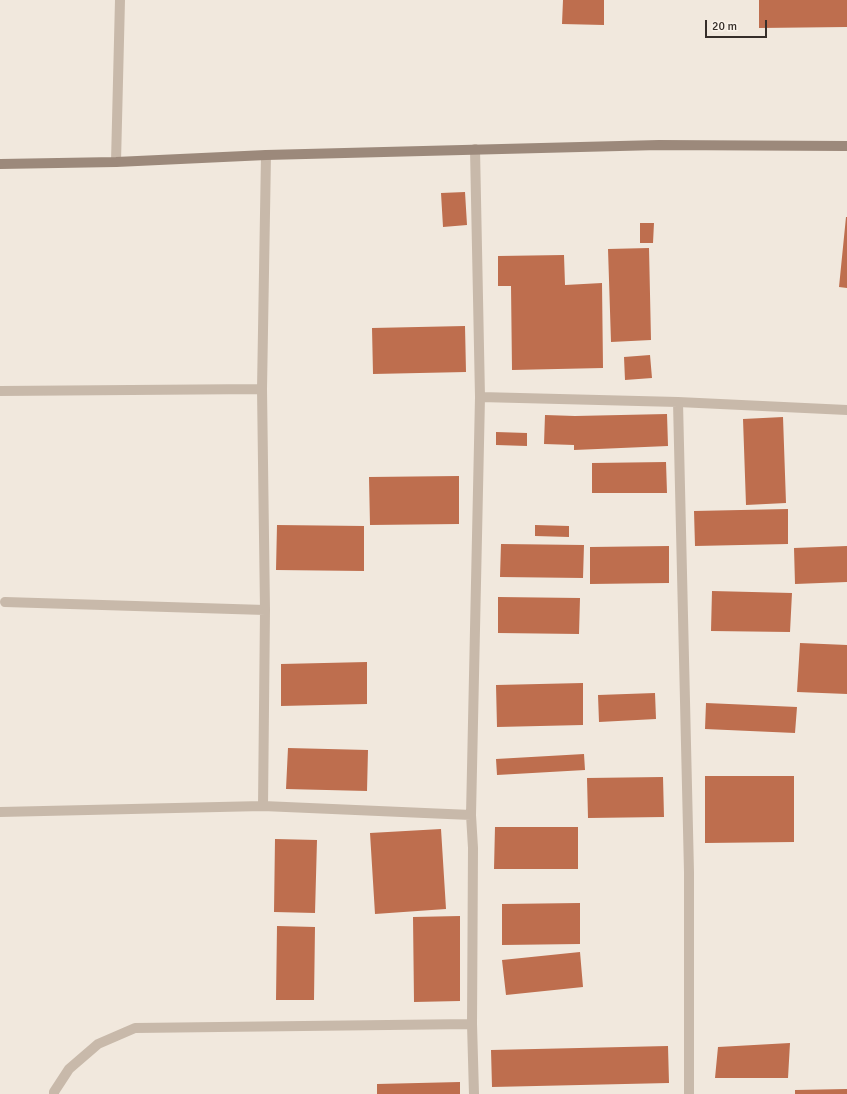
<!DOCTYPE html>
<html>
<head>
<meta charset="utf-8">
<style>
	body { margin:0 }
	#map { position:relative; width:847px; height:1094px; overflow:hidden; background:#f1e8dd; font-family:Signika,sans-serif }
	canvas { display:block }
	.scale { position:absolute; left:705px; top:20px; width:62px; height:18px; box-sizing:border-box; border:2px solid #362e29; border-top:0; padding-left:5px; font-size:12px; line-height:14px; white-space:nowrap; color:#362e29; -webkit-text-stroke:3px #f9f2e9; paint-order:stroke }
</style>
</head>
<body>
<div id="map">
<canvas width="847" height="1094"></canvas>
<div class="scale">20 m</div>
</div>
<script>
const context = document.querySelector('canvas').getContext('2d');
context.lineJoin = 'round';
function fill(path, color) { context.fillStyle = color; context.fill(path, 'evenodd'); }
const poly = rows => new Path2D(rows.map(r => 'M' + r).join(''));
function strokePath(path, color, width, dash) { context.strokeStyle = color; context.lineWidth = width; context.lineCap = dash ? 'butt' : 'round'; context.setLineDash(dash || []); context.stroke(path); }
fill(poly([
	[563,0,604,0,604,25,562,24],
	[759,0,847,0,847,27,759,28],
	[465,192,467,225,443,227,441,193],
	[846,217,847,217,847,288,839,287],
	[640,223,654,223,653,243,640,243],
	[649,248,651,340,611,342,608,249],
	[564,255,565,285,602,283,603,368,512,370,511,286,498,286,498,256],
	[465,326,466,372,373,374,372,328],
	[650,355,652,378,625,380,624,357],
	[667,414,668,446,574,450,574,445,544,444,545,415,575,416],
	[783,417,786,503,746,505,743,419],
	[496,432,527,433,527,446,496,445],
	[666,462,667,493,592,493,592,463],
	[459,476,459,524,370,525,369,477],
	[788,509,788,544,695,546,694,511],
	[277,525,364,526,364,571,276,570],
	[535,525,569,526,569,537,535,536],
	[501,544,584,545,583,578,500,577],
	[669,546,669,583,590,584,590,547],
	[847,546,847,582,795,584,794,548],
	[712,591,792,593,790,632,711,631],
	[498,597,580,598,579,634,498,633],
	[800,643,847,645,847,694,797,692],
	[367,662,367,704,281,706,281,664],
	[583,683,583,725,497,727,496,685],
	[655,693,656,719,599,722,598,695],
	[706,703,797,707,795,733,705,729],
	[288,748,368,750,367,791,286,789],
	[584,754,585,770,497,775,496,759],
	[705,776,794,776,794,842,705,843],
	[663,777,664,817,588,818,587,778],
	[495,827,578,827,578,869,494,869],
	[441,829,446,909,375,914,370,833],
	[275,839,317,840,315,913,274,912],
	[580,903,580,944,502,945,502,904],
	[460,916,460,1001,414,1002,413,917],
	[277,926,315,927,314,1000,276,1000],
	[580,952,583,987,506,995,502,960],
	[790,1043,788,1078,715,1078,718,1047],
	[668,1046,669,1083,492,1087,491,1050],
	[460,1082,460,1094,377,1094,377,1084],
	[847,1089,847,1094,795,1094,795,1090]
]), '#be6e4e');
strokePath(poly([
	[116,162,120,0],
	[0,391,262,389],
	[480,397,678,402,847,410],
	[678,402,689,872,689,1094],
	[5,602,265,610],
	[263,806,265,610,262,389,266,155],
	[0,812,263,806,471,815],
	[54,1094,54,1092,69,1069,98,1044,135,1028,472,1024],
	[474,1094,472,1024,473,848,471,815,480,397,475,149]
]), '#c8b9aa', 10);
strokePath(poly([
	[0,164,116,162,266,155,659,145,847,146]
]), '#9c897b', 10);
</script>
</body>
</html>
